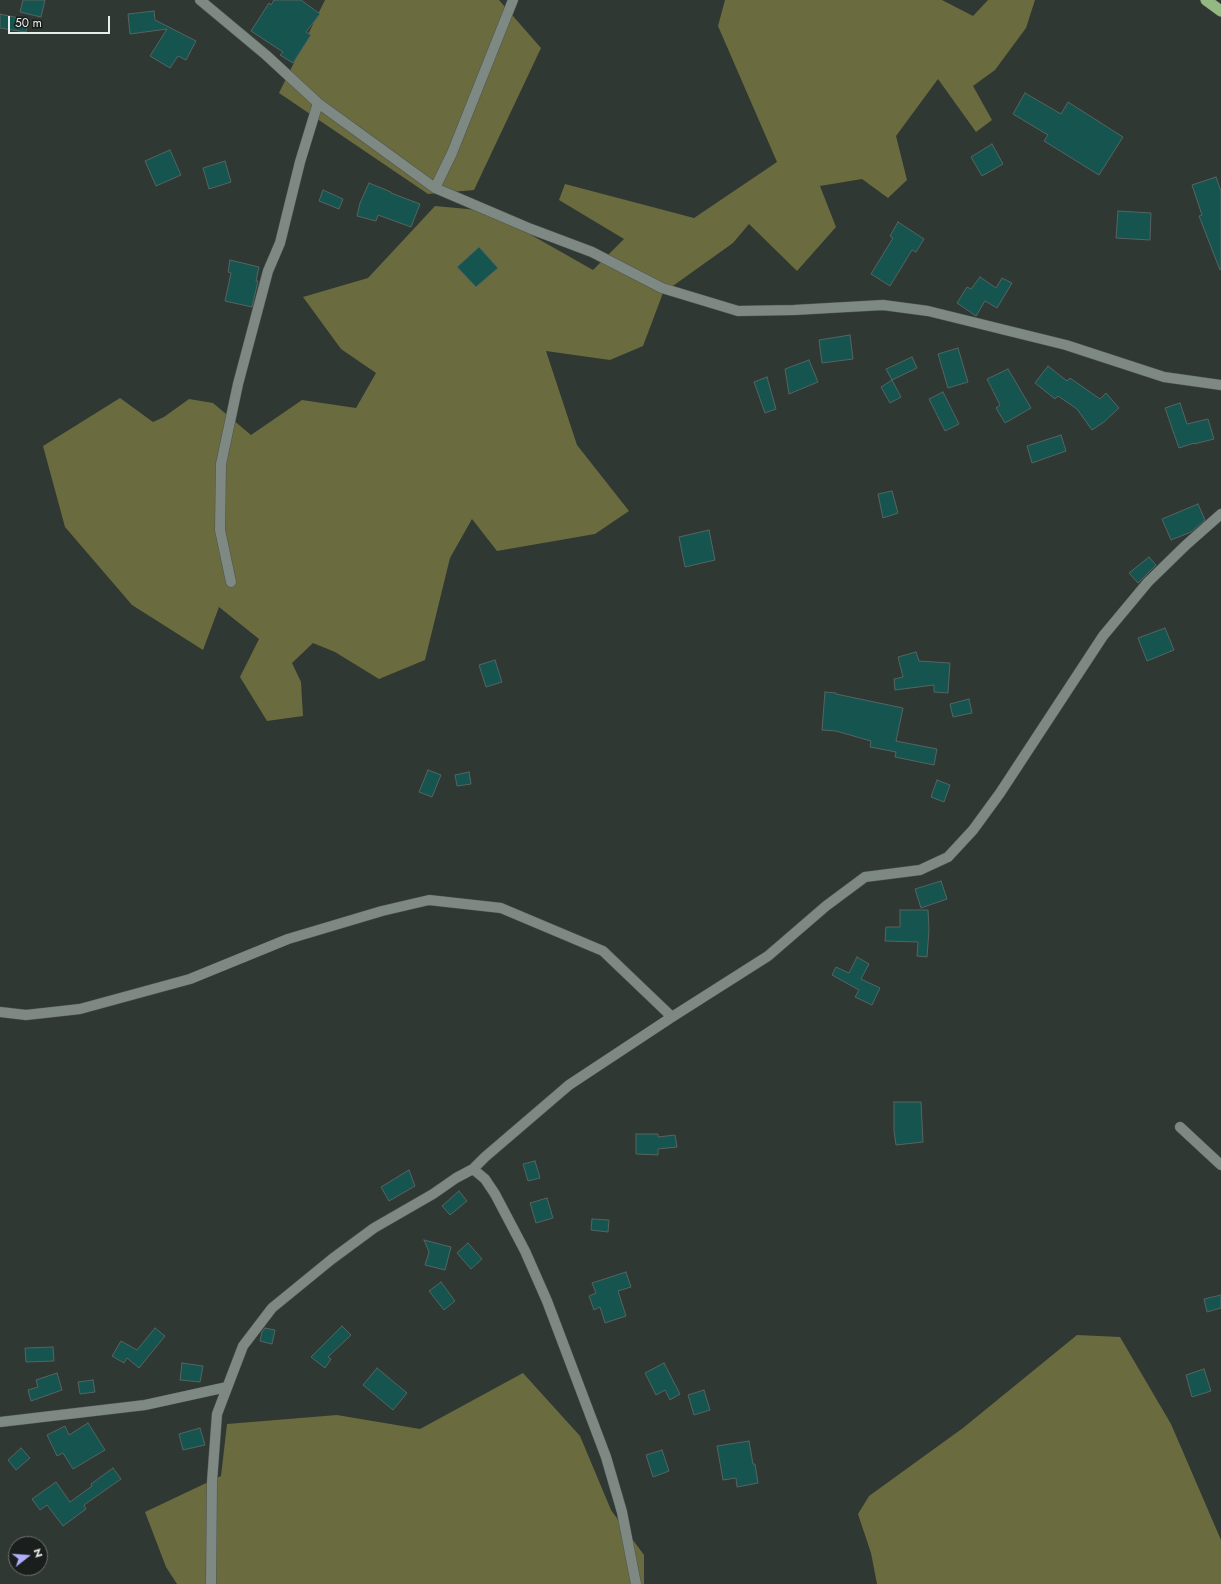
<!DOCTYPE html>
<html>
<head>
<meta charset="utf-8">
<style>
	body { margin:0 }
	#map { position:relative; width:1221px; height:1584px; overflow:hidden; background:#2f3833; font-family:Jost,sans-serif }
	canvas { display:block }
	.north { position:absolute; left:8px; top:1536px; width:40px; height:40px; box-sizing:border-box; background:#1a1e1c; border:1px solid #6c716e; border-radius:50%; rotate:73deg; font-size:11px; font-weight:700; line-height:16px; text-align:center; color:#e8edea }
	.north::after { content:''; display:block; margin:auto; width:14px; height:18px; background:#b0aefa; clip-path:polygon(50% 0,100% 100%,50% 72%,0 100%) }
	.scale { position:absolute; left:8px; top:16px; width:102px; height:18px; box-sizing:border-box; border:2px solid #e8edea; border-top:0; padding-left:5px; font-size:12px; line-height:14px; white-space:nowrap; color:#e8edea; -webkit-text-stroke:3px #1a1e1c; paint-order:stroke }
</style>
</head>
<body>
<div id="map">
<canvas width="1221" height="1584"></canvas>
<div class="north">N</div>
<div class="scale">50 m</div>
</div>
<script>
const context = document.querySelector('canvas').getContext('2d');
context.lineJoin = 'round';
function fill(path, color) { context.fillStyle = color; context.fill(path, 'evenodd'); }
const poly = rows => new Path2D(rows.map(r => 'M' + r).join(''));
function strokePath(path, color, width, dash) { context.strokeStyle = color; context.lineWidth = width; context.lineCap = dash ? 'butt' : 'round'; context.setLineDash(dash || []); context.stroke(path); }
fill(poly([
	[325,0,499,0,541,48,474,190,428,194,279,93],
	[725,0,942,0,973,16,988,0,1035,0,1026,28,995,70,973,86,992,120,976,132,938,79,896,136,907,180,888,198,862,179,820,186,836,227,797,271,749,224,733,243,663,293,643,346,610,360,546,351,577,445,629,511,595,534,497,551,472,519,450,558,425,660,379,679,335,652,313,643,292,663,301,682,303,716,267,721,240,677,259,639,219,607,203,650,132,605,65,527,43,446,120,398,153,422,164,417,189,399,213,403,251,435,302,400,356,408,376,373,341,349,303,297,368,278,435,206,489,211,593,270,624,239,559,200,565,184,694,218,777,162,718,26],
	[1077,1335,1120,1337,1171,1424,1221,1540,1221,1584,877,1584,871,1553,858,1514,869,1496,963,1428],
	[523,1373,580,1436,611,1510,644,1555,644,1584,177,1584,166,1567,145,1512,221,1476,227,1424,337,1415,420,1429]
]), '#6a6b3f');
const building = poly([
	[23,0,45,0,41,17,20,12,23,0],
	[274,0,301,0,320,14,306,32,311,35,293,63,280,55,283,52,251,31,269,3,271,5,274,0],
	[154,11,155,20,196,41,186,60,178,56,170,68,150,56,167,29,130,34,128,14,154,11],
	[0,14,28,20,26,32,0,28,0,14],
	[1025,93,1061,114,1068,102,1123,137,1099,175,1044,141,1048,135,1013,114,1025,93],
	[992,144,1003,164,982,176,971,157,992,144],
	[170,150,181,175,156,186,145,161,170,150],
	[225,161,231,182,209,189,203,168,225,161],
	[1216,177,1221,191,1221,269,1220,270,1199,216,1202,215,1192,185,1216,177],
	[369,183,391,192,391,193,420,204,411,227,378,215,376,221,357,216,360,203,369,183],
	[323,190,343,199,339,209,319,201,323,190],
	[1118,211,1151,213,1150,240,1116,238,1118,211],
	[898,222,924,239,916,252,912,250,890,286,871,274,893,238,890,236,898,222],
	[479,247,498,268,476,287,457,267,479,247],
	[230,260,259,267,256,281,258,281,252,307,225,301,231,273,228,272,230,260],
	[980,277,996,288,1002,278,1012,283,997,308,985,301,976,316,957,303,967,287,971,289,980,277],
	[850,335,853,359,822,363,819,340,850,335],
	[958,348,968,382,948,388,938,354,958,348],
	[912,357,917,368,892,380,886,369,912,357],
	[809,360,818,382,789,394,785,369,809,360],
	[1048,366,1067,381,1070,378,1100,399,1106,393,1119,408,1104,422,1092,430,1077,409,1058,396,1055,399,1035,383,1048,366],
	[1008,369,1031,408,1005,423,996,408,1000,405,987,379,1008,369],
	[767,377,776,409,765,413,754,382,767,377],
	[892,380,901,397,890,403,881,387,892,380],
	[943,392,959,424,945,431,929,399,943,392],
	[1180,403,1187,424,1208,419,1214,439,1194,444,1194,443,1179,448,1165,408,1180,403],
	[1061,435,1066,451,1032,463,1027,446,1061,435],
	[892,491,898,513,883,518,878,494,892,491],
	[1198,504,1205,520,1191,532,1171,540,1162,519,1198,504],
	[709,530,715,560,685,567,679,537,709,530],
	[1149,557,1156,565,1138,583,1129,573,1149,557],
	[1165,628,1174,650,1147,661,1138,638,1165,628],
	[916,652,919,661,950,663,948,693,934,692,934,685,895,690,894,679,903,677,898,657,916,652],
	[495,660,502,682,486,687,479,665,495,660],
	[825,692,836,693,836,694,903,708,896,741,937,749,934,765,895,757,896,752,870,747,871,741,836,731,822,730,825,692],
	[969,699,972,713,953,717,950,704,969,699],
	[428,770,441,775,432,797,419,792,428,770],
	[469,772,471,784,457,786,455,775,469,772],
	[937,780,950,785,944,802,931,797,937,780],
	[941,881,947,899,921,908,915,889,941,881],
	[900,910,928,910,929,930,927,957,917,956,918,942,885,941,886,927,900,927,900,910],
	[857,957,869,964,861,979,880,988,872,1005,855,997,859,990,832,975,836,967,849,973,857,957],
	[894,1102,921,1102,923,1142,896,1145,894,1131,894,1102],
	[636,1134,658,1134,658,1137,675,1135,677,1147,658,1149,658,1155,636,1154,636,1134],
	[535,1161,540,1178,528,1181,523,1164,535,1161],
	[409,1170,415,1186,389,1201,381,1187,409,1170],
	[459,1191,467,1201,450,1215,442,1206,459,1191],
	[547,1198,553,1218,536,1223,530,1203,547,1198],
	[592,1219,609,1220,608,1232,591,1230,592,1219],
	[424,1240,451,1247,445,1270,425,1265,429,1252,424,1240],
	[468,1243,482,1259,471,1269,457,1253,468,1243],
	[626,1272,631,1287,618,1291,626,1316,605,1323,600,1307,594,1310,589,1296,596,1293,592,1283,626,1272],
	[441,1282,455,1301,444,1310,429,1291,441,1282],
	[1221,1295,1221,1308,1207,1312,1204,1299,1221,1295],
	[342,1326,351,1335,328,1357,331,1359,325,1368,311,1357,342,1326],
	[155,1328,165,1336,139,1368,127,1358,124,1363,112,1356,121,1341,137,1350,155,1328],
	[265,1328,275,1330,272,1344,260,1341,262,1332,265,1328],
	[53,1347,54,1361,26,1362,25,1348,53,1347],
	[182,1363,203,1366,200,1382,180,1380,182,1363],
	[664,1363,680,1394,670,1400,665,1390,656,1395,645,1373,664,1363],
	[377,1368,407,1393,393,1410,363,1385,377,1368],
	[1204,1369,1211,1391,1192,1397,1186,1375,1204,1369],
	[57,1373,62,1390,31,1401,28,1390,38,1387,36,1380,57,1373],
	[93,1380,95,1392,80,1394,78,1382,93,1380],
	[704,1390,710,1410,694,1415,688,1395,704,1390],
	[88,1423,105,1450,73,1469,63,1453,57,1456,47,1435,65,1426,69,1435,88,1423],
	[200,1428,205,1445,183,1450,179,1434,200,1428],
	[749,1441,753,1464,755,1464,758,1483,737,1487,736,1478,723,1480,717,1446,749,1441],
	[21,1448,30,1458,16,1470,8,1460,21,1448],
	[662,1450,669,1471,653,1477,646,1455,662,1450],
	[113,1468,121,1479,84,1505,86,1509,63,1526,47,1505,40,1510,32,1499,56,1482,70,1502,92,1486,91,1484,113,1468]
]);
fill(building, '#16554f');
strokePath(building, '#576361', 1);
const minor = poly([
	[200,0,266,55,318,103,435,188,531,229,592,252,662,288,738,311,794,310,883,305,928,311,1066,345,1164,377,1221,385],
	[435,188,452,153,513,0],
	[231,582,220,530,221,464,238,384,268,271,280,243,300,162,318,103],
	[0,1012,26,1015,80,1009,190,979,288,939,382,911,429,900,501,908,603,951,672,1017],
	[1180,1127,1221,1165],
	[473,1169,485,1179,495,1194,525,1251,547,1301,606,1457,622,1512,636,1584],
	[0,1422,145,1405,227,1387],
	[211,1584,212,1482,217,1414,243,1346,272,1308,332,1259,374,1228,433,1194,456,1178,473,1169,485,1157,569,1085,672,1017,768,956,826,906,865,877,920,870,948,857,973,830,1000,793,1103,636,1148,582,1186,545,1221,514]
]);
const trunk = poly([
	[1206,0,1221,11]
]);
strokePath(minor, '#4d5551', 11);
strokePath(trunk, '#4d5551', 12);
strokePath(minor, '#7f8983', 10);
strokePath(trunk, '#94b882', 11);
</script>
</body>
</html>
